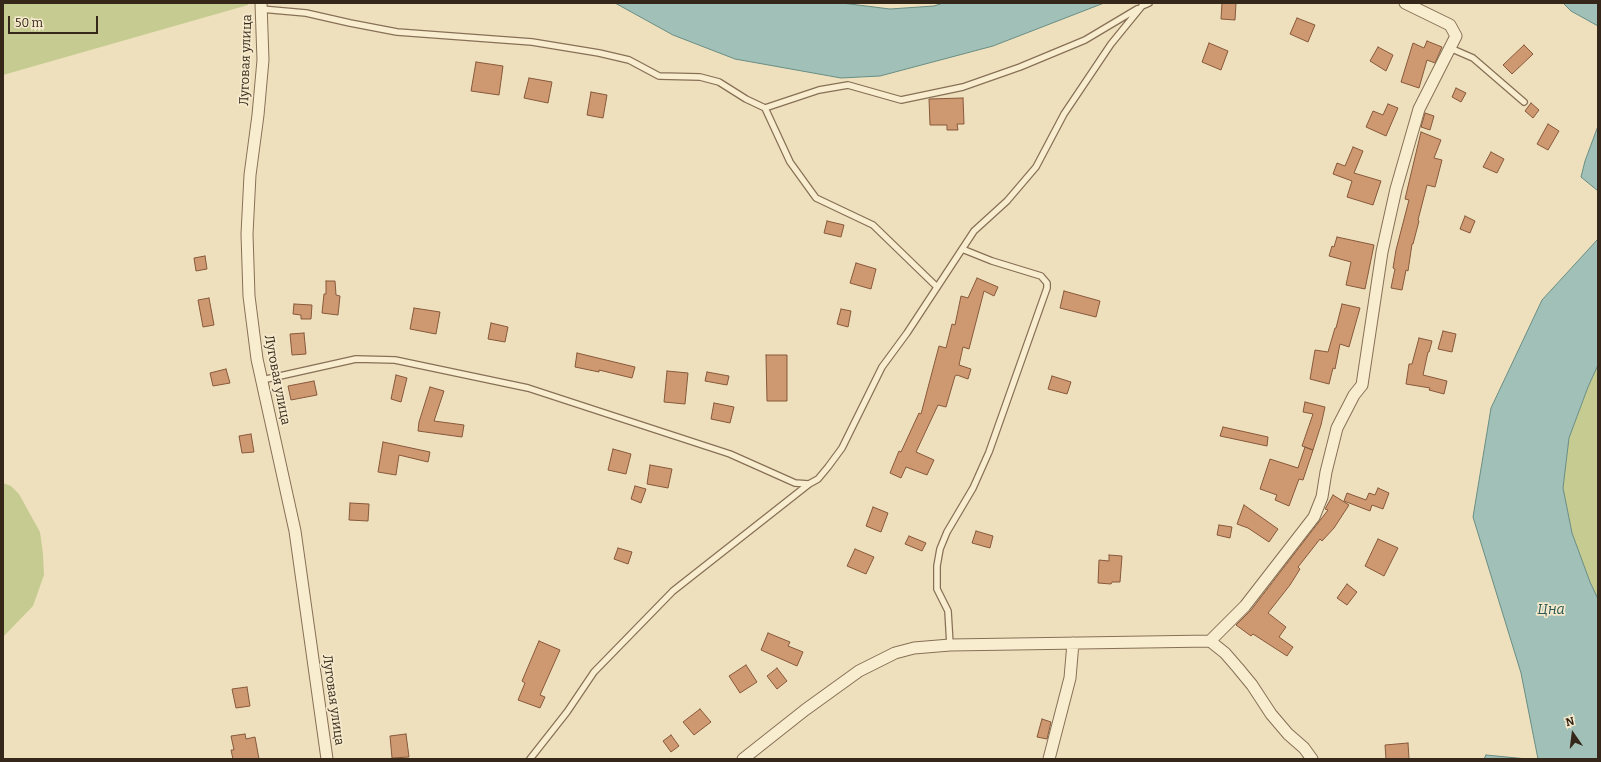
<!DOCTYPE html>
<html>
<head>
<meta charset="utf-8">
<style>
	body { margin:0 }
	#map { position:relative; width:1601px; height:762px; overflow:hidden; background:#efe0bd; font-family:Bitter,serif }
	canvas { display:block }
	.frame { position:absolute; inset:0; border:4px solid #35281b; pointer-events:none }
	.north { position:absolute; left:1553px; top:714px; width:40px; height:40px; -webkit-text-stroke:3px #f6eacd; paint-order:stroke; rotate:346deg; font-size:11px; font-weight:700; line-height:16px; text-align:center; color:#35281b }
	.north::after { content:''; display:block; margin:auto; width:14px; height:18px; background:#35281b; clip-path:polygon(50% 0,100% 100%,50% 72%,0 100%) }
	.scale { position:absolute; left:8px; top:16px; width:90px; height:18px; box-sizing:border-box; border:2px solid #35281b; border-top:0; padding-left:5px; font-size:12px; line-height:14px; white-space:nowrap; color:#35281b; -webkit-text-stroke:3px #f6eacd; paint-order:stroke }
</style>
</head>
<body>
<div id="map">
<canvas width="1601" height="762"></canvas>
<div class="frame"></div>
<div class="north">N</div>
<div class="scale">50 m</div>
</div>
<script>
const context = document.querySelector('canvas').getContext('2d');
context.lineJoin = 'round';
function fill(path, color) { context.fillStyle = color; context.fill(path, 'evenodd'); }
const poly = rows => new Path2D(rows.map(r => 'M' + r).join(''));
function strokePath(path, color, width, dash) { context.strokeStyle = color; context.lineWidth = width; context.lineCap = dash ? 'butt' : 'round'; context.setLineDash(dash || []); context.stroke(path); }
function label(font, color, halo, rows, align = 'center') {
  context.font = font + ' Bitter,serif'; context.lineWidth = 3.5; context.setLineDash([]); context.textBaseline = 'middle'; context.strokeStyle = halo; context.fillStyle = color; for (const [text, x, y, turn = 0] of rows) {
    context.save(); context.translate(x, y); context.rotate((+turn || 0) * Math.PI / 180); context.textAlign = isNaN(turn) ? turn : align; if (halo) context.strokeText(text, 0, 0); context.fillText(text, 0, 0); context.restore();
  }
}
fill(poly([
	[3,3,248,3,248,5,3,75],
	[1598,365,1598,599,1590,582,1572,533,1563,488,1569,438,1588,387],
	[3,483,11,486,19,494,40,532,43,554,44,575,33,606,3,637]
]), '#c6cc91');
const water = poly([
	[615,3,842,3,890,9,934,6,943,3,1104,3,993,46,880,76,841,78,735,59,673,35,615,3],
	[1563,3,1598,3,1598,26,1571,11,1563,3],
	[1598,126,1598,191,1581,177,1585,161,1598,126],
	[1598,239,1598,365,1588,387,1569,438,1563,488,1572,533,1590,582,1598,599,1598,759,1538,759,1521,673,1473,517,1491,408,1542,300,1598,239],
	[1486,755,1527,759,1484,759,1486,755]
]);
fill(water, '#a1c0b7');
strokePath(water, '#688d84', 1);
const building = poly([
	[1222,3,1236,3,1235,20,1221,19,1222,3],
	[1297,18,1315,25,1308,42,1290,34,1297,18],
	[1427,41,1442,47,1435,63,1427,60,1419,88,1401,82,1413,43,1424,48,1427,41],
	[1209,43,1228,51,1221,70,1202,62,1209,43],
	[1524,45,1533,54,1512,74,1503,65,1524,45],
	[1378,47,1393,55,1386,71,1370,61,1378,47],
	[476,62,503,66,499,95,471,91,476,62],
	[529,78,552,82,548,103,524,98,529,78],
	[1456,88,1466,93,1461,102,1452,97,1456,88],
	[591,92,607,95,603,118,587,115,591,92],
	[963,98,964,124,957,124,958,130,947,130,947,125,930,125,929,99,963,98],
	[1531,103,1539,110,1533,118,1525,111,1531,103],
	[1388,104,1398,108,1386,136,1366,127,1373,111,1383,115,1388,104],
	[1425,113,1434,116,1430,130,1421,127,1425,113],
	[1548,124,1559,131,1548,150,1537,144,1548,124],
	[1421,132,1441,140,1434,158,1442,160,1435,187,1427,185,1418,220,1419,221,1413,244,1412,244,1408,271,1406,270,1402,290,1391,288,1395,269,1393,268,1396,250,1409,200,1405,199,1421,132],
	[1353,147,1363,151,1354,173,1381,181,1373,205,1347,197,1352,181,1333,174,1337,163,1345,166,1353,147],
	[1491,152,1504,159,1497,173,1483,167,1491,152],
	[1465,216,1475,221,1470,233,1460,229,1465,216],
	[827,221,844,225,841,237,824,233,827,221],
	[1337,237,1374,245,1365,289,1346,285,1351,262,1329,256,1332,246,1334,247,1337,237],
	[205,256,207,269,196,271,194,258,205,256],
	[856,263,876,269,871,289,850,283,856,263],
	[977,278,998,287,994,296,984,291,969,349,963,347,959,365,971,369,968,379,957,375,955,376,946,407,938,405,916,452,934,460,927,475,906,467,901,478,890,473,899,451,901,452,919,413,921,414,939,346,946,348,952,324,955,325,961,296,968,298,977,278],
	[326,281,335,281,336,295,340,296,338,315,322,313,324,294,326,294,326,281],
	[1064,291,1100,301,1096,317,1060,308,1064,291],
	[209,298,214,325,203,327,198,300,209,298],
	[294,304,312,305,311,319,301,319,301,315,293,314,294,304],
	[1342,304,1360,308,1349,347,1340,344,1335,369,1333,368,1329,384,1310,379,1315,350,1328,352,1335,328,1336,328,1342,304],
	[414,308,440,312,436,334,410,329,414,308],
	[841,309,851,311,848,327,837,324,841,309],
	[491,323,508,327,505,342,488,339,491,323],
	[1443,331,1456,334,1452,352,1438,349,1443,331],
	[304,333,306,354,292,355,290,334,304,333],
	[1419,338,1432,341,1429,352,1428,352,1423,375,1447,381,1444,394,1429,390,1430,388,1406,384,1409,364,1412,364,1419,338],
	[577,353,635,367,632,378,599,370,599,372,575,367,577,353],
	[766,355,787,355,787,401,767,401,766,355],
	[226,369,230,383,213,386,210,373,226,369],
	[667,371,688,373,685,404,664,402,667,371],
	[707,372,729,376,727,385,705,381,707,372],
	[396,375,407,378,401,402,391,399,396,375],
	[1052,376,1071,382,1067,394,1048,389,1052,376],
	[314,381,317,395,291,400,288,386,314,381],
	[430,387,444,391,434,421,464,425,462,437,418,431,419,422,430,387],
	[1305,402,1325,407,1321,425,1313,450,1302,446,1313,414,1303,412,1305,402],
	[714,403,734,407,730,423,711,419,714,403],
	[1223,427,1268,437,1267,446,1220,436,1223,427],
	[251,434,254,452,242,453,239,436,251,434],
	[383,442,430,452,428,462,399,455,396,475,378,472,383,442],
	[1305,447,1313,450,1303,480,1299,479,1289,506,1275,500,1277,495,1260,489,1270,459,1298,468,1305,447],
	[613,449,631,454,626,474,608,470,613,449],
	[650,465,672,469,668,488,647,484,650,465],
	[635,486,646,489,641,503,631,499,635,486],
	[1378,488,1389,493,1383,509,1372,505,1370,511,1344,501,1347,493,1366,500,1369,493,1375,495,1378,488],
	[1333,495,1349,505,1334,528,1322,541,1320,539,1298,567,1300,569,1290,585,1268,613,1286,627,1279,637,1293,647,1287,656,1253,634,1251,636,1236,625,1251,610,1328,510,1325,509,1333,495],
	[350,503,369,504,368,521,349,520,350,503],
	[1244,505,1278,529,1269,542,1248,528,1237,524,1244,505],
	[873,507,888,513,881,532,866,526,873,507],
	[1219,525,1232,527,1230,538,1217,535,1219,525],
	[976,531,993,536,990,548,972,543,976,531],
	[909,536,926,543,922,551,905,544,909,536],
	[1378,539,1398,548,1384,576,1365,566,1378,539],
	[618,548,632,552,628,564,614,559,618,548],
	[855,549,874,557,866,574,847,566,855,549],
	[1109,555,1122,556,1120,582,1112,582,1111,584,1098,583,1099,560,1109,561,1109,555],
	[1347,584,1357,592,1347,605,1337,598,1347,584],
	[768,633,790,642,788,646,803,652,797,666,761,650,768,633],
	[539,641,560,650,540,695,545,697,540,708,518,700,525,683,522,681,539,641],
	[746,665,757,682,740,693,729,676,746,665],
	[777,668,787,681,777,689,767,676,777,668],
	[247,687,250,706,236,708,232,689,247,687],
	[700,709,711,722,694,735,683,722,700,709],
	[1042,719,1051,722,1047,739,1037,737,1042,719],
	[245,734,246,739,255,737,259,759,233,759,231,750,234,750,231,736,245,734],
	[406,734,409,757,392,758,390,736,406,734],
	[671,735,679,746,671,752,663,741,671,735],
	[1408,743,1409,759,1386,759,1385,745,1408,743]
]);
fill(building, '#ce9871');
strokePath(building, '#86593b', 1);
const service = poly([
	[261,9,306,13,350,23,397,32,532,42,599,53,629,60,659,76,700,77,719,82,746,99,765,108,819,90,848,85,901,100,963,87,1020,67,1085,40,1137,9],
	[1450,48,1473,58,1524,102],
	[765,108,790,162,816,198,873,225,937,287],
	[262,380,356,359,395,360,528,388,730,454,795,483,809,484],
	[950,645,948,611,937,589,937,566,940,549,947,532,973,488,989,452,1047,288,1047,283,1041,276,992,261,962,249],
	[530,759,567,712,594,672,673,591,809,484,818,479,828,467,842,448,882,367,907,333,974,231,1007,201,1036,167,1064,114,1111,44,1142,6,1149,3]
]);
const minor = poly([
	[261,3,263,60,258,115,250,175,247,234,249,296,257,359,295,531,327,759],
	[1210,641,1245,606,1314,517,1322,497,1326,472,1337,428,1354,395,1362,385,1382,252,1396,189,1419,109,1456,36,1450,25,1405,3],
	[743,759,805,710,859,671,895,653,914,648,950,645,1210,641,1225,653,1238,668,1252,685,1271,714,1288,734,1304,748,1312,759],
	[1049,759,1070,678,1073,643]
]);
strokePath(service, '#877056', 8);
strokePath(minor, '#877056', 13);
strokePath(service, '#f9edd0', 5.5);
strokePath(minor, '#f9edd0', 11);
label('13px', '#35281b', '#f6eacd', [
	["Луговая улица",246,60,-88],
	["Луговая улица",277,380,79],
	["Луговая улица",333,700,82]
]);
label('italic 14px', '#2a5653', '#f6eacd', [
	["Цна",1551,610]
]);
</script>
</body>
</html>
